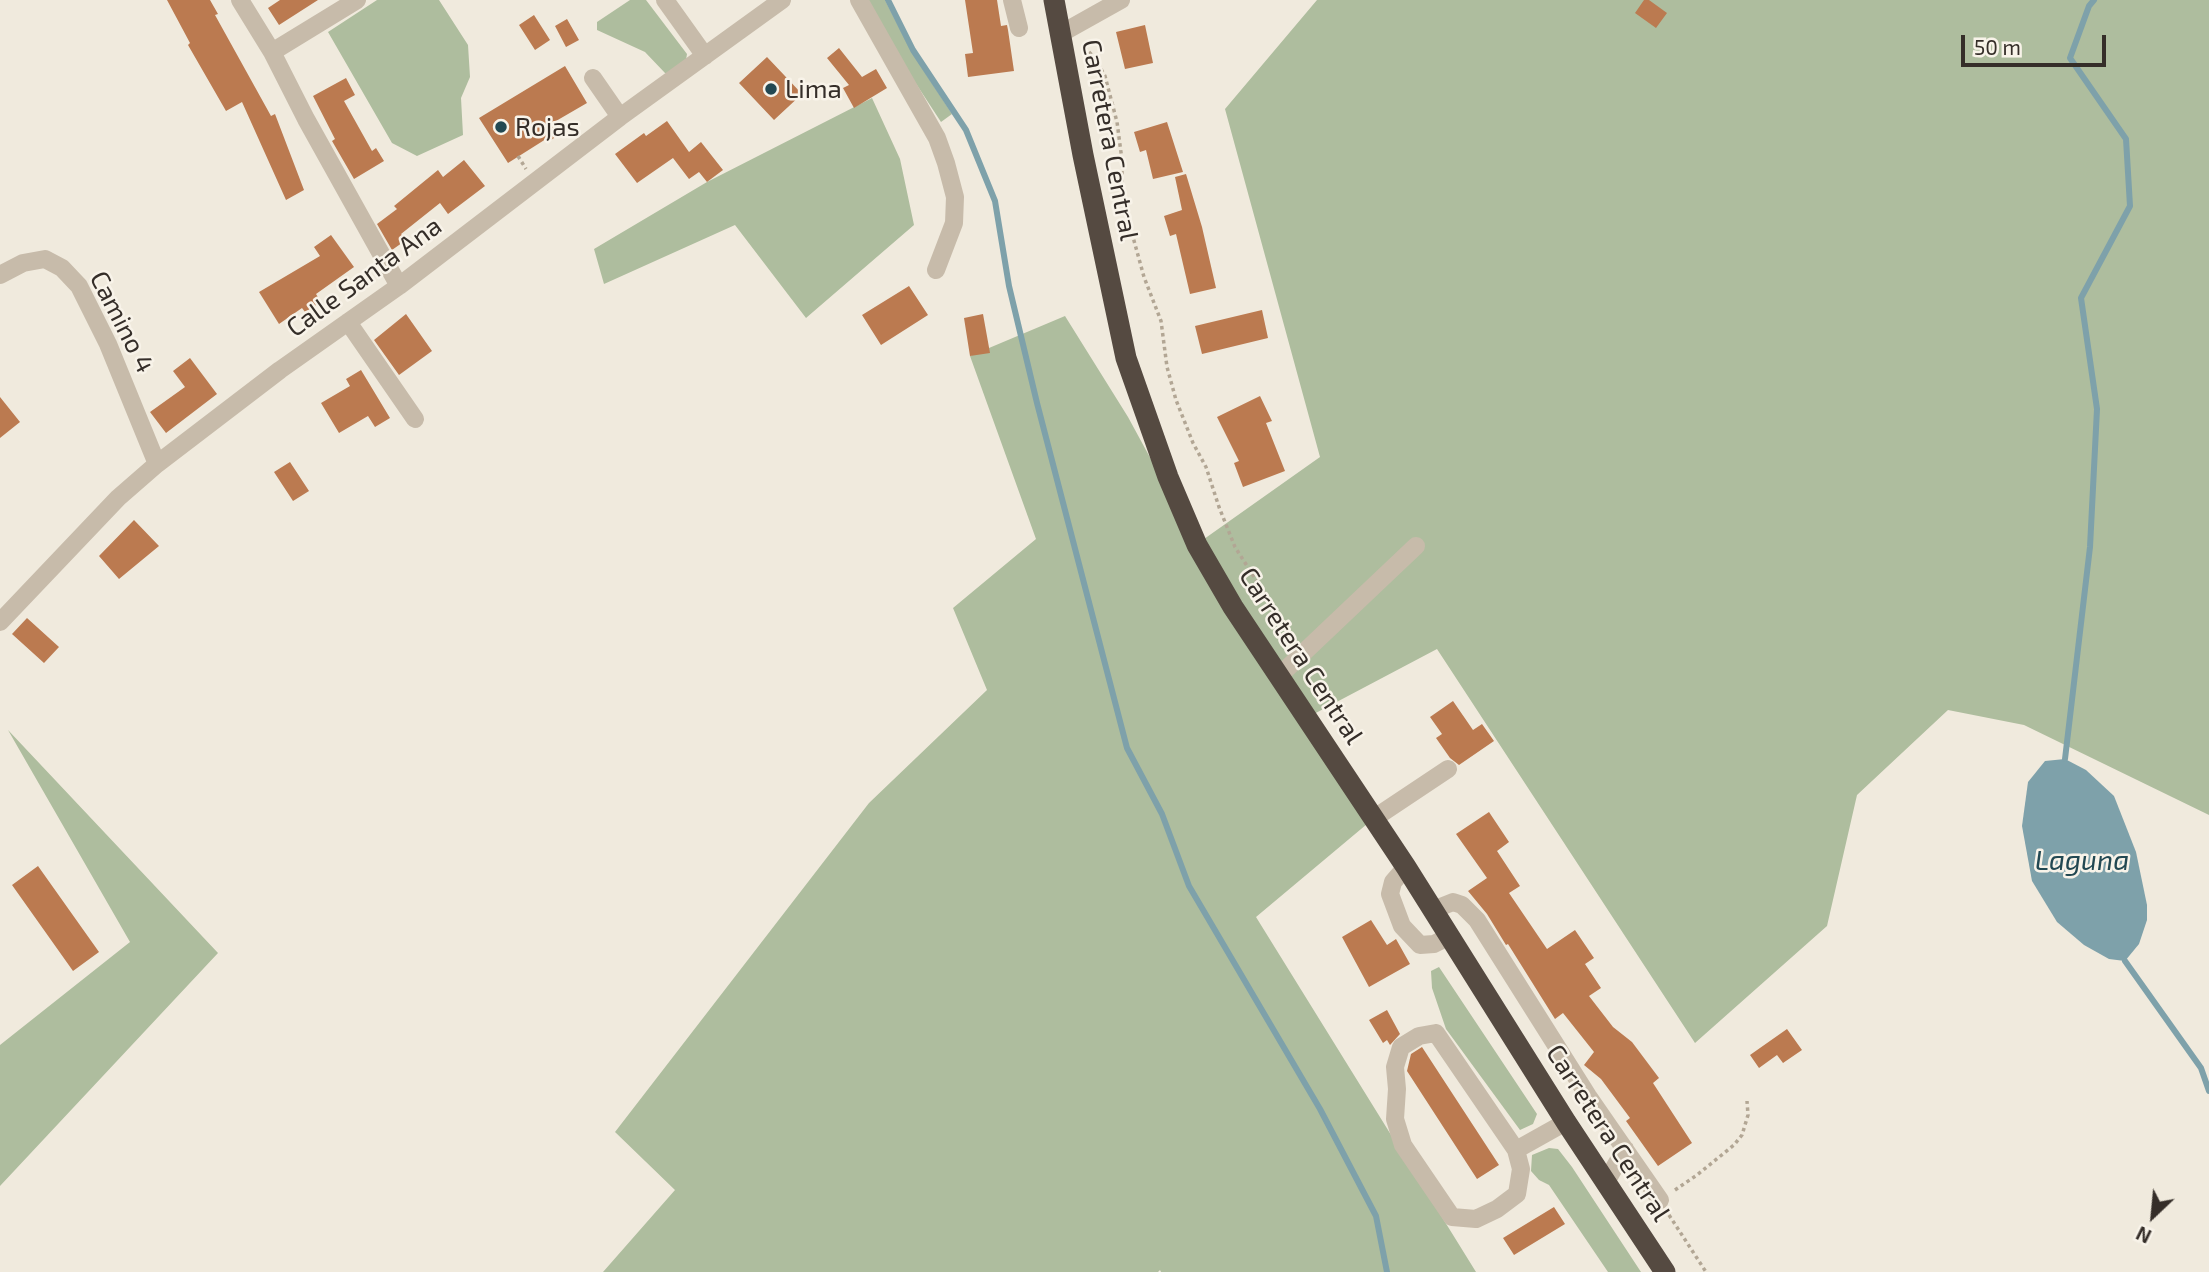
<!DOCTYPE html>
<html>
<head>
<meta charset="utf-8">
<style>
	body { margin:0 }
	#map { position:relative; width:2209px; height:1272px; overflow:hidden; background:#f0eadd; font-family:"Exo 2",sans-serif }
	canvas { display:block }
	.north { position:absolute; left:2118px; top:1181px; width:70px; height:70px; -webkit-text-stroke:5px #f8f3e9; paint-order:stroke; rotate:206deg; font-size:19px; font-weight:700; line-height:28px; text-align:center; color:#352e29 }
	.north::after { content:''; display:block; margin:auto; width:24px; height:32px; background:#352e29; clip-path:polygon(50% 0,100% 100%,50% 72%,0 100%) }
	.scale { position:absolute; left:1961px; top:35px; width:145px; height:32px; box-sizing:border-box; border:4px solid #352e29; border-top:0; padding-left:9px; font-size:21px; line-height:24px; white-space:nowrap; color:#352e29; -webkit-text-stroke:5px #f8f3e9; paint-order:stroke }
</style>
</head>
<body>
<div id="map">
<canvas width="2209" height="1272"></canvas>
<div class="north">N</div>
<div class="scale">50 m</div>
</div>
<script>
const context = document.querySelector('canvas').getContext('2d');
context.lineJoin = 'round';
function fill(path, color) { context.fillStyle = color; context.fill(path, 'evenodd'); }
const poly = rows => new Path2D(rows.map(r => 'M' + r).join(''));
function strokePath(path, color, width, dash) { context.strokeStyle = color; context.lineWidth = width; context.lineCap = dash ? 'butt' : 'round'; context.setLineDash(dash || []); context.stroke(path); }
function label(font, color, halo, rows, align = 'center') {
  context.font = font + ' "Exo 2",sans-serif'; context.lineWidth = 5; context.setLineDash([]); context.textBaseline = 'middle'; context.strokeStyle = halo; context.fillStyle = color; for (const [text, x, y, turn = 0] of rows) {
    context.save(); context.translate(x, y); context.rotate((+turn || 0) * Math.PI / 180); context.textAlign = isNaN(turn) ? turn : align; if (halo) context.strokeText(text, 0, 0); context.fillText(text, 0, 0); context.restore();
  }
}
fill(poly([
	[377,0,439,0,468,45,470,77,461,98,463,135,417,156,392,143,328,32],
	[630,0,646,0,687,54,686,60,670,74,665,73,645,52,597,30,597,22],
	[867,0,885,0,911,51,952,114,941,122,909,73],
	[1317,0,2209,0,2209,815,2024,725,1948,710,1857,795,1827,926,1695,1043,1437,649,1312,715,1373,819,1256,917,1476,1272,1161,1272,1160,1270,1158,1272,603,1272,675,1190,615,1132,869,803,987,690,953,608,1036,539,970,356,1065,316,1128,417,1197,544,1320,457,1225,109],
	[872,98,900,159,914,225,806,318,735,225,604,284,594,249,707,182],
	[8,730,218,953,0,1186,0,1045,130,942],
	[1439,967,1537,1114,1533,1124,1520,1130,1446,1029,1432,988,1431,971],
	[1549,1148,1558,1149,1572,1167,1641,1272,1608,1272,1549,1185,1539,1180,1531,1171,1532,1155]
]), '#aebd9e');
fill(poly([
	[2065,759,2086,770,2114,796,2136,852,2147,905,2147,920,2139,944,2125,961,2109,959,2084,945,2057,922,2032,881,2022,826,2028,782,2045,761]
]), '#7ea1aa');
strokePath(poly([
	[888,0,913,50,966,130,995,201,1009,286,1037,403,1127,748,1162,814,1189,886,1320,1109,1376,1216,1387,1272],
	[2065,759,2090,547,2097,409,2081,298,2130,206,2126,139,2070,58,2089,6,2094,0],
	[2125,961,2201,1068,2209,1091]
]), '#7ea1aa', 6);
fill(poly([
	[167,0,210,0,218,14,215,15,271,116,275,114,304,190,286,200,242,102,226,111,188,45,190,43],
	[280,0,318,0,279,25,268,8],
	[965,0,997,0,1001,26,1007,25,1008,30,1014,71,968,77,965,54,973,53],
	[1644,0,1649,0,1667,13,1656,28,1635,13],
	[534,15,550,40,535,50,519,25],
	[567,19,579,40,566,47,555,26],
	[1145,25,1153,63,1125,69,1116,32],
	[839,48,862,77,876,69,887,88,854,108,843,88,849,85,827,58],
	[767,57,802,94,774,120,739,83],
	[565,66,587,103,556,121,563,132,548,142,546,139,508,163,479,118],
	[346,78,355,95,344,101,372,151,376,148,384,161,354,179,332,141,335,139,313,96],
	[667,121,689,152,701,142,723,170,707,182,699,172,689,179,673,158,637,183,615,154,644,133,646,136],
	[1167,122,1183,172,1153,179,1146,150,1140,152,1134,132],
	[464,160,485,186,448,214,440,203,401,234,406,240,392,250,377,224,397,209,394,206,438,170,443,177],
	[1186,174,1202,227,1216,288,1190,294,1176,234,1170,236,1164,216,1182,210,1175,177],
	[331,235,354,267,316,294,321,302,305,312,302,308,279,324,259,292,320,256,314,247],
	[909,286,928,315,881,345,862,315],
	[1262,310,1268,338,1202,354,1195,326],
	[406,314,432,351,399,375,374,340],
	[983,314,990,353,970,356,964,318],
	[190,358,217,394,166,433,150,412,185,387,173,371],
	[361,370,390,418,375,427,368,416,339,433,321,403,350,386,346,379],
	[1260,396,1272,421,1266,423,1285,471,1243,487,1234,463,1239,461,1217,417],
	[0,397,20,422,0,438],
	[290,462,309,491,293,501,274,472],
	[134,520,159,546,119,579,99,556],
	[27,618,59,647,44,663,12,634],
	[1453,701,1473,730,1482,724,1494,741,1459,765,1450,758,1436,738,1442,734,1430,717],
	[1489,812,1509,842,1497,851,1520,886,1509,893,1547,949,1575,930,1594,958,1585,964,1601,988,1589,996,1613,1027,1632,1042,1659,1078,1653,1083,1692,1143,1658,1166,1626,1121,1630,1118,1601,1079,1584,1065,1594,1052,1563,1013,1555,1019,1508,944,1506,945,1487,914,1468,891,1487,878,1456,834],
	[38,866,99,952,73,971,12,885],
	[1371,920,1387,945,1396,939,1410,964,1369,987,1342,937],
	[1387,1010,1400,1034,1390,1045,1387,1040,1383,1043,1369,1020],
	[1787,1029,1802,1050,1783,1063,1777,1055,1759,1068,1750,1055],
	[1422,1047,1499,1165,1477,1179,1407,1071,1411,1054],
	[1554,1207,1565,1224,1514,1255,1503,1238]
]), '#bb7a50');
strokePath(poly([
	[1084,47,1094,57,1105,76,1117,122,1122,160,1122,190,1133,237,1144,277,1161,321,1167,367,1176,400,1193,443,1206,467,1219,507,1235,547,1289,632,1291,639],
	[518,156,526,169],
	[1675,1190,1697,1175,1734,1145,1742,1135,1748,1115,1747,1101],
	[1669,1215,1706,1272]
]), '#b2a694', 3.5, [3.5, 3.5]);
strokePath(poly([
	[240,0,272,52,306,119,399,286],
	[665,0,705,56],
	[859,0,937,138,946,163,955,197,954,223,936,270],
	[1012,0,1019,28],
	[1062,33,1121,0],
	[272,52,357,0],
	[593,78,620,117],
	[0,275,23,263,45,259,62,268,79,286,108,344,157,464],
	[348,322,415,419],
	[0,622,118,498,157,464,280,370,399,286,620,117,782,0],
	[1280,675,1416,546],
	[1373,819,1448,769],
	[1406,867,1393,882,1390,894,1402,926,1420,945,1434,944,1450,936],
	[1433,910,1453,902,1462,905,1477,920,1588,1096,1660,1200],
	[1436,1033,1516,1150,1521,1169,1517,1194,1497,1209,1476,1219,1452,1217,1403,1145,1395,1119,1397,1089,1395,1067,1401,1047,1419,1036,1436,1033],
	[1516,1150,1566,1122],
	[1606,1182,1625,1149]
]), '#c7bbaa', 18);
strokePath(poly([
	[1054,0,1083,155,1126,358,1168,477,1197,545,1233,607,1406,867,1566,1122,1665,1272]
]), '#554a41', 21);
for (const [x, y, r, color] of [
	[771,89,7,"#224852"],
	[501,127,7,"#224852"]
]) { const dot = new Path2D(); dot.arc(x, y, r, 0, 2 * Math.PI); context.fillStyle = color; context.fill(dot); strokePath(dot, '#f8f3e9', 2.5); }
label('26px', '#352e29', '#f8f3e9', [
	["Lima",785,89],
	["Rojas",515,127]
], 'left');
label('26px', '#352e29', '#f8f3e9', [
	["Carretera Central",1110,140,79],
	["Calle Santa Ana",364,277,-36],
	["Camino 4",122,322,63],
	["Carretera Central",1301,656,57],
	["Carretera Central",1608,1133,57]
]);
label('italic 28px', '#224852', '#f8f3e9', [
	["Laguna",2082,861]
]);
</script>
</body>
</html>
